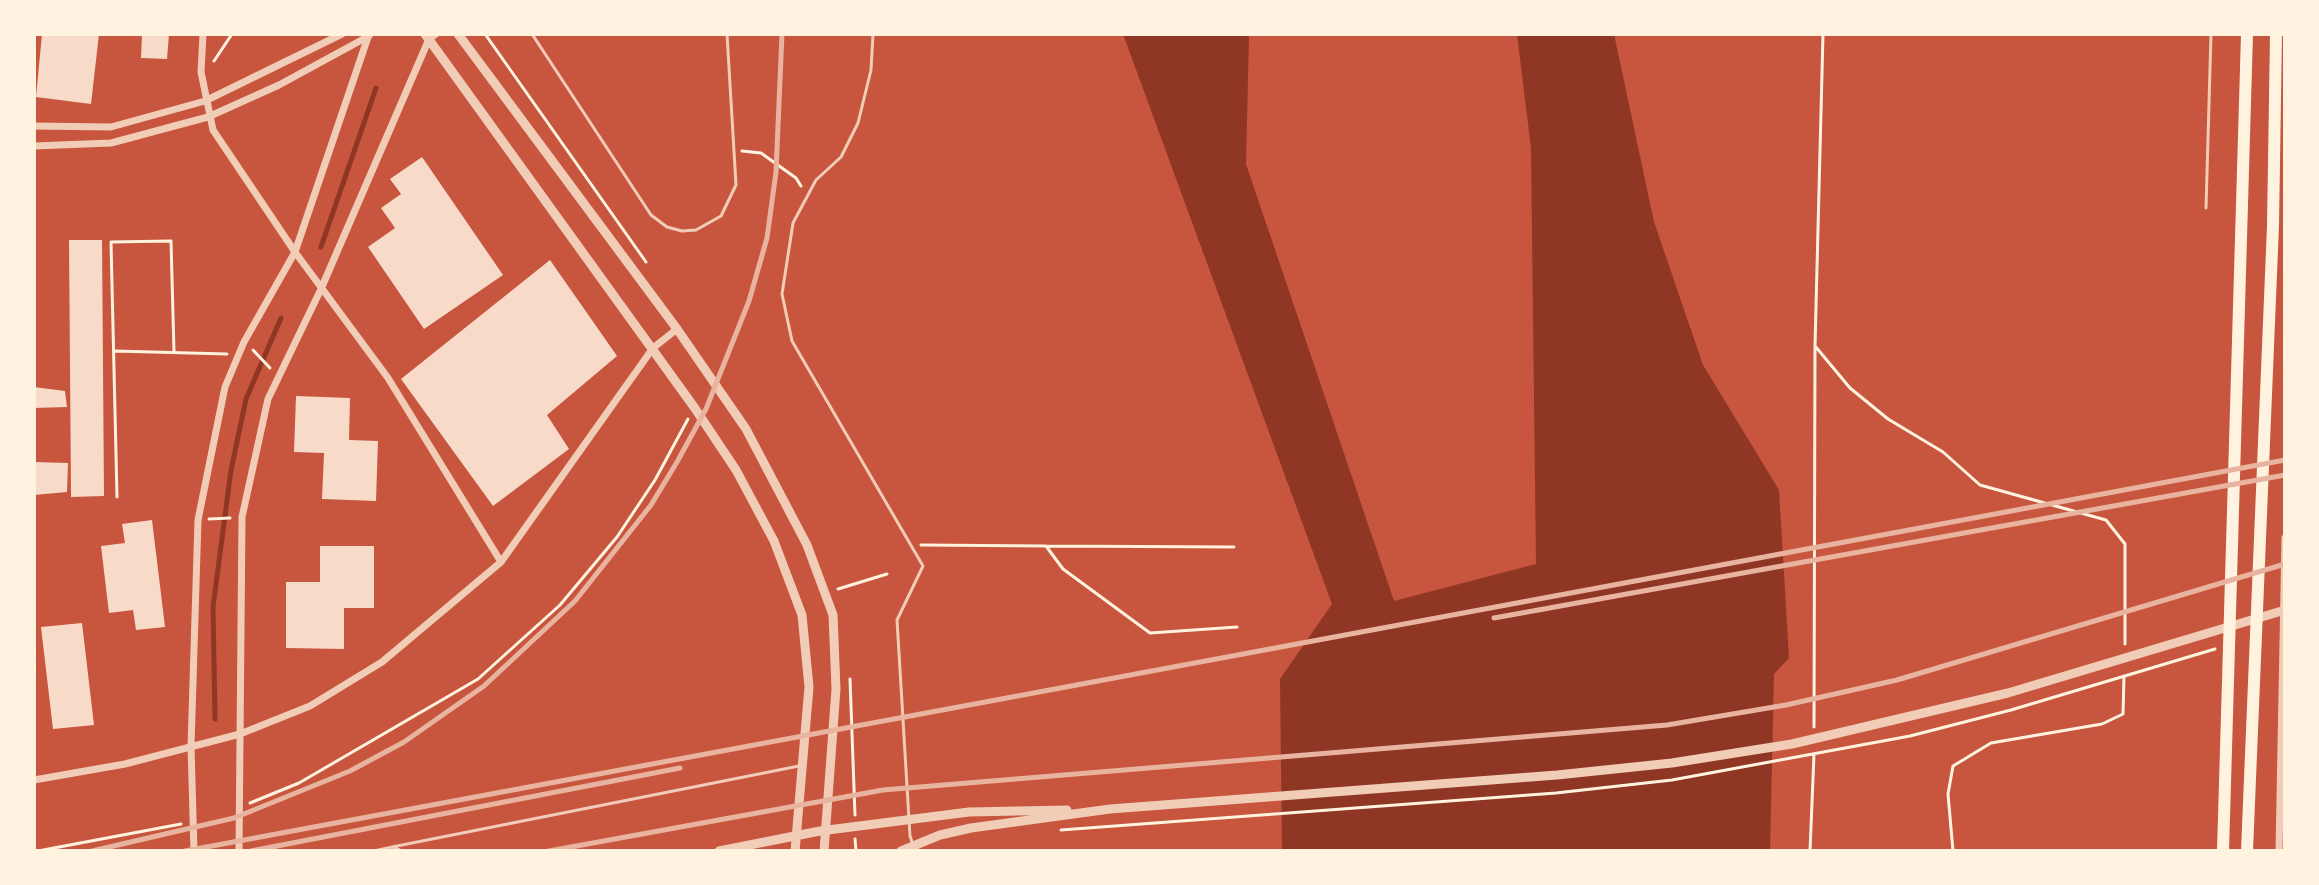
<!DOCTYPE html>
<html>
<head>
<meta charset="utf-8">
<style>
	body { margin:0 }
	#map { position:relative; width:2319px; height:885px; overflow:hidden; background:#c8553d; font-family:"Source Serif 4",serif }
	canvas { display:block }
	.frame { position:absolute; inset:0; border:36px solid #fff3e0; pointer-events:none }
</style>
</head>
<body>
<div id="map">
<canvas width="2319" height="885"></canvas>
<div class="frame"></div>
</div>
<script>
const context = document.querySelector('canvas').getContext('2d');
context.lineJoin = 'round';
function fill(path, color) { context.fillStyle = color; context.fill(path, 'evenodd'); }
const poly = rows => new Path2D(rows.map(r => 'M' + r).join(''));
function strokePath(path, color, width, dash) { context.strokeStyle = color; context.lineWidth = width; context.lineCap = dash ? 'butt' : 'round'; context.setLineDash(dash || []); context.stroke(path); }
fill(poly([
	[1123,34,1249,34,1246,164,1394,601,1536,564,1531,148,1517,34,1614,34,1654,222,1703,365,1779,490,1789,658,1774,674,1770,851,1282,851,1280,679,1332,604]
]), '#8f3625');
strokePath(poly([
	[321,247,376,88],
	[215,719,213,607,231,470,246,399,281,318]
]), '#8f3625', 5);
fill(poly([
	[42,34,99,34,91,104,36,97],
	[142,34,169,34,167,59,141,58],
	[422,157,503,275,424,329,368,247,395,228,381,208,401,194,390,179],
	[69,240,102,240,104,496,71,497],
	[550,260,617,356,547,415,569,449,493,506,401,379],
	[34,387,65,391,67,407,34,408],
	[296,396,350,398,349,440,378,441,376,501,322,499,324,453,294,452],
	[34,462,68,463,67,492,34,495],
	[152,520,165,627,136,630,133,610,109,613,101,546,125,543,122,524],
	[320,546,374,546,374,608,344,608,344,649,286,648,286,582,320,582],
	[82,623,94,725,53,729,41,627]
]), '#f7dbc8');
strokePath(poly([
	[485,34,646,262],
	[1823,34,1815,346,1850,388,1888,419,1943,452,1980,485,2106,520,2125,544,2125,644],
	[214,61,232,34],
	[742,151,761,153,796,178,801,186],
	[253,350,270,368],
	[115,351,227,354],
	[117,497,111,242,171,241,174,352],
	[209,519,230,518],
	[921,545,1046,546,1063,569,1150,633,1237,627],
	[1046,546,1234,547],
	[838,589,887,574],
	[850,679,855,815],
	[1814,727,1815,346],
	[250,803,299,783,478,679,560,605,617,537,655,480,688,419],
	[1061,830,1556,793,1672,780,1910,736,2011,710,2215,649],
	[855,839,856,851],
	[38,851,181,824],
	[1810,851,1814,754],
	[1953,851,1948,794,1953,766,1991,743,2102,724,2123,714,2124,676]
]), '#fff3e0', 3);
strokePath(poly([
	[532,34,651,215,667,227,682,231,696,230,721,216,736,185,727,34],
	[873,34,871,70,858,123,841,157,816,180,793,223,782,294,792,341,923,566,897,620,910,836,915,851],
	[2206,208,2211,34],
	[392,847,799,766],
	[374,851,392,847,402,851]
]), '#f1ccb7', 3);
strokePath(poly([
	[203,34,201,72,213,130,295,252,388,378,501,562],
	[34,126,111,127,205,101,342,34],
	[34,146,111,143,208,117,279,85,369,36],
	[34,780,125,764,240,734,310,706,382,662,501,562,653,348,677,329],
	[194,851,191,746,198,520,225,387,244,342,295,252,368,37],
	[239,851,242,517,268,399,321,289,429,39,436,34],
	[2279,851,2285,538]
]), '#f1ccb7', 7);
strokePath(poly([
	[425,34,694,407,736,470,774,541,802,615,809,687,795,851],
	[458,34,677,329,746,429,807,545,833,615,836,689,824,851],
	[719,851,820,831,969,812,1067,810],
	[901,851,940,835,971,828,1110,809,1557,775,1672,763,1792,744,2008,693,2285,610]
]), '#f1ccb7', 9);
strokePath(poly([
	[2223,851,2247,34],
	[2247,851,2273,226,2276,34]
]), '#fff3e0', 12);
strokePath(poly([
	[1494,618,2285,475],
	[92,851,234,818,350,771,404,742,484,686,575,601,651,505,677,462,706,409,749,301,767,238,776,172,782,34],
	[185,851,2285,460],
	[251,851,680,768],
	[549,851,883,790,1667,725,1786,705,1897,680,2285,564]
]), '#e9b49f', 5);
</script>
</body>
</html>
